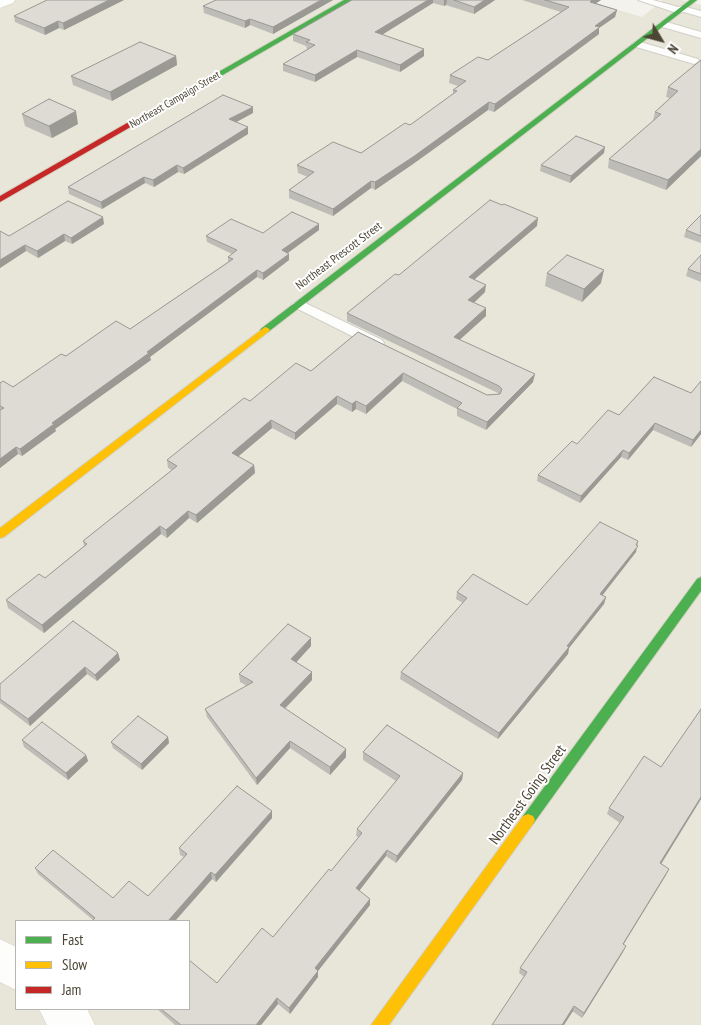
<!DOCTYPE html>
<html>
<head>
<meta charset="utf-8">
<style>
	body { margin:0 }
	#map { position:relative; width:701px; height:1025px; overflow:hidden; background:#f3f2ec; font-family:"PT Sans Narrow",sans-serif }
	canvas { display:block }
	.legend { position:absolute; left:15px; top:920px; width:175px; height:90px; box-sizing:border-box; background:#fff; border:1px solid #b7b5af; margin:0; padding:6px 9px; list-style:none; font-size:15px; color:#4b4636 }
	.legend li { display:flex; align-items:center; gap:10px; height:25px }
	.legend b { width:25px; border:1px solid #b7b5af }
	.north { position:absolute; left:636px; top:15px; width:50px; height:50px; -webkit-text-stroke:4px #fff; paint-order:stroke; rotate:127deg; font-size:14px; font-weight:700; line-height:20px; text-align:center; color:#4b4636 }
	.north::after { content:''; display:block; margin:auto; width:18px; height:22px; background:#4b4636; clip-path:polygon(50% 0,100% 100%,50% 72%,0 100%) }
</style>
</head>
<body>
<div id="map">
<canvas width="701" height="1025"></canvas>
<ul class="legend">
<li><b style="height:6px;background:#4caf50"></b>Fast</li>
<li><b style="height:6px;background:#ffc107"></b>Slow</li>
<li><b style="height:6px;background:#c62828"></b>Jam</li>
</ul>
<div class="north">N</div>
</div>
<script>
const context = document.querySelector('canvas').getContext('2d');
context.lineJoin = 'round';
function fill(path, color) { context.fillStyle = color; context.fill(path, 'evenodd'); }
const poly = rows => new Path2D(rows.map(r => 'M' + r).join(''));
function strokePath(path, color, width, dash) { context.strokeStyle = color; context.lineWidth = width; context.lineCap = dash ? 'butt' : 'round'; context.setLineDash(dash || []); context.stroke(path); }
function label(font, color, halo, rows, align = 'center') {
  context.font = font + ' "PT Sans Narrow",sans-serif'; context.lineWidth = 4; context.setLineDash([]); context.textBaseline = 'middle'; context.strokeStyle = halo; context.fillStyle = color; for (const [text, x, y, turn = 0] of rows) {
    context.save(); context.translate(x, y); context.rotate((+turn || 0) * Math.PI / 180); context.textAlign = isNaN(turn) ? turn : align; if (halo) context.strokeText(text, 0, 0); context.fillText(text, 0, 0); context.restore();
  }
}
fill(poly([
	[0,0,585,0,642,17,663,0,682,0,701,5,701,1025,0,1025],
	[16,921,189,921,189,1009,16,1009]
]), '#e8e5d9');
const lane = poly([
	[638,0,653,0,678,7,682,6,701,11,701,17,684,12,677,13,638,0],
	[663,21,701,32,701,38,659,26,658,24,663,21],
	[637,41,698,59,699,61,694,64,633,46,632,44,637,41],
	[299,300,382,340,384,343,382,346,377,347,372,346,294,307,292,304,299,300]
]);
const street = poly([
	[0,0,15,0,13,3,0,8,0,0],
	[0,939,16,947,16,990,0,982,0,939],
	[39,1009,87,1009,95,1025,47,1025,39,1009]
]);
const fast = poly([
	[344,0,352,0,140,123,133,121,344,0],
	[690,0,697,0,268,332,262,332,260,330,262,328,690,0],
	[701,577,701,591,533,824,528,826,523,824,521,820,523,816,697,579,701,577]
]);
const slow = poly([
	[265,327,268,328,270,330,268,332,4,537,0,538,0,528,265,327],
	[528,814,533,816,535,820,533,824,389,1025,371,1025,523,816,528,814]
]);
const jam = poly([
	[134,119,141,121,0,202,0,196,134,119]
]);
strokePath(lane, '#d1d0c9', 2);
strokePath(street, '#d1d0c9', 1);
strokePath(fast, '#d3d1c3', 2);
strokePath(slow, '#d3d1c3', 2);
strokePath(jam, '#d3d1c3', 2);
fill(lane, '#fdfdfc');
fill(street, '#fdfdfc');
fill(fast, '#4caf50');
fill(slow, '#ffc107');
fill(jam, '#c62828');
fill(poly([
	[124,0,64,30,59,28,45,35,15,22,14,16],
	[216,0,333,0,273,34,250,25,245,28,204,13,203,6],
	[352,0,495,0,474,14,446,5,444,6,433,3,382,35,424,56,400,72,357,57,315,82,283,71,283,64,308,49,307,49,306,46,293,41,293,34],
	[522,0,601,0,596,3,617,10,615,17,599,28,599,34,494,112,488,110,413,164,375,190,371,188,333,216,289,198,289,190,308,177,298,173,297,165,361,153,410,125,453,94,453,90,458,86,449,83,450,75,488,60,561,12],
	[176,56,177,65,112,101,73,85,71,76],
	[701,60,701,156,666,190,608,168,609,159,653,121,655,112,670,98,666,97,668,87],
	[253,113,236,122,248,134,184,174,178,172,154,187,145,183,102,209,69,194,68,187],
	[22,114,78,124,52,138,25,126],
	[604,153,570,183,540,171,541,165],
	[701,215,701,243,684,237,686,230],
	[104,224,72,244,65,241,38,258,26,251,0,268,0,231,9,236],
	[537,226,474,279,485,292,474,303,486,308,486,316,459,340,533,382,486,430,457,416,457,409,402,381,366,414,356,409,352,412,337,404,295,440,272,428,238,456,254,465,255,473,197,523,189,518,167,538,161,534,44,633,8,608,6,600,45,578,84,546,83,541,172,470,168,468,167,460,250,401,311,371,358,332,487,395,499,394,498,393,347,321,347,313,399,275],
	[319,230,288,253,289,254,289,260,263,280,257,277,150,357,151,360,55,429,56,431,22,456,18,454,0,468,0,383,13,387,66,356,130,329,228,262,228,257,232,254,207,242,206,236],
	[701,255,701,282,686,276,688,269],
	[547,273,601,283,582,302,545,286],
	[654,377,701,434,691,447,653,430,628,460,621,457,580,503,537,481,538,475,577,444,619,415],
	[637,545,636,552,602,595,606,597,604,604,569,648,568,654,498,739,400,679,401,672,463,603,456,599,457,592,527,605],
	[311,638,311,646,296,662,312,680,285,709,346,757,330,775,290,748,257,785,207,717,205,709,247,686,240,682,239,674],
	[118,653,120,660,97,681,87,674,30,726,0,703,0,684],
	[701,709,701,799,661,864,666,875,623,945,623,952,582,1018,519,973,520,968,620,823,607,814,609,808,661,767],
	[168,737,169,743,142,770,113,748,111,742],
	[22,740,86,755,88,761,68,780,24,747],
	[363,752,463,773,462,780,396,863,386,856,359,891,370,899,370,905,318,971,318,977,290,1014,278,1004,261,1025,175,1025,157,1009,189,1009,217,983,273,937,331,871,359,837,356,836,357,829,396,781,363,760],
	[272,811,272,818,216,882,212,879,175,921,92,921,93,920,38,874,35,868,113,898,148,896,184,857,180,855,179,848]
]), '#bebcb6');
fill(poly([
	[109,0,124,0,64,30,63,23],
	[321,0,333,0,273,34,273,27],
	[428,0,433,0,433,3,375,39,375,32],
	[444,0,447,0,446,5,444,6],
	[485,0,495,0,474,14,474,7],
	[592,0,601,0,589,8,590,2],
	[617,10,615,17,599,28,599,34,494,112,495,104,595,26],
	[250,19,250,25,245,28,245,21],
	[58,21,59,28,45,35,44,28],
	[424,49,424,56,400,72,400,65],
	[357,50,357,57,315,82,315,75],
	[176,56,177,65,112,101,110,92],
	[489,102,488,110,413,164,375,190,375,182],
	[253,107,253,113,229,126,229,119],
	[76,111,78,124,52,138,49,126],
	[248,127,248,134,184,174,183,168],
	[605,147,604,153,570,183,571,176],
	[701,149,701,156,666,190,668,180],
	[177,165,178,172,154,187,153,180],
	[144,177,145,183,102,209,101,202],
	[371,181,371,188,333,216,333,209],
	[103,217,104,224,72,244,71,238],
	[538,218,537,226,468,285,469,277],
	[319,224,319,230,282,257,282,250],
	[64,234,65,241,38,258,37,251],
	[25,245,26,251,0,268,0,260],
	[289,254,289,260,263,280,263,273],
	[257,270,257,277,150,357,151,360,55,429,56,431,22,456,20,449,52,423],
	[604,270,601,283,582,302,584,289],
	[486,285,485,292,468,308,468,300],
	[486,308,486,316,454,345,454,337],
	[403,373,402,381,366,414,366,406],
	[535,374,533,382,486,430,487,422],
	[337,396,337,404,295,440,295,433],
	[356,401,356,409,352,412,352,404],
	[271,420,272,428,233,461,232,453],
	[655,423,653,430,628,460,629,453],
	[701,430,701,434,691,447,693,440],
	[16,447,18,454,0,468,0,459],
	[623,450,621,457,580,503,581,496],
	[254,465,255,473,197,523,196,515],
	[188,511,189,518,167,538,166,530],
	[160,526,161,534,44,633,42,625],
	[638,541,636,552,598,601,600,594],
	[606,597,604,604,569,648,568,654,498,739,499,733],
	[311,638,311,646,292,667,291,659],
	[118,653,120,660,97,681,95,675],
	[85,667,87,674,30,726,28,719],
	[312,672,312,680,280,713,280,705],
	[168,737,169,743,142,770,141,764],
	[290,741,290,748,257,785,256,778],
	[346,749,346,757,330,775,330,767],
	[86,755,88,761,68,780,66,773],
	[463,773,462,780,396,863,397,856],
	[701,797,701,799,658,869,660,863],
	[272,811,272,818,216,882,215,875],
	[387,850,386,856,356,895,356,888],
	[669,869,666,875,620,950,623,944],
	[211,872,212,879,175,921,168,921],
	[370,899,370,905,318,971,318,977,290,1014,289,1008,315,968],
	[626,946,623,952,582,1018,584,1013],
	[277,998,278,1004,261,1025,256,1025],
	[574,1006,573,1011,564,1025,562,1025]
]), '#9b9994');
const building = poly([
	[47,0,109,0,63,23,58,21,44,28,14,16,47,0],
	[216,0,321,0,273,27,250,19,245,21,203,6,216,0],
	[352,0,428,0,375,32,424,49,400,65,357,50,315,75,283,64,315,45,306,42,310,40,293,34,352,0],
	[454,0,485,0,474,7,454,0],
	[545,0,592,0,590,2,617,10,595,26,600,27,495,104,489,102,413,157,375,182,371,181,333,209,289,190,314,172,297,165,333,142,361,153,405,123,410,125,457,91,453,90,466,81,450,75,478,57,488,60,569,7,545,0],
	[140,42,176,56,110,92,71,76,140,42],
	[701,60,701,149,668,180,609,159,661,114,655,112,678,91,668,87,701,60],
	[223,95,253,107,229,119,248,127,183,168,177,165,153,180,144,177,101,202,68,187,223,95],
	[49,99,76,111,49,126,22,114,49,99],
	[576,136,605,147,571,176,541,165,576,136],
	[490,200,502,205,504,204,538,218,469,277,486,285,468,300,486,308,454,337,535,374,487,422,457,408,462,403,403,373,366,406,356,401,352,404,337,396,295,433,271,420,232,453,254,465,196,515,188,511,166,530,160,526,42,625,6,600,39,574,45,578,87,544,83,541,177,466,167,460,244,398,250,401,296,363,311,371,358,332,487,395,500,394,502,389,499,386,347,313,395,274,399,275,490,200],
	[68,201,103,217,71,238,64,234,37,251,25,245,0,260,0,231,9,236,68,201],
	[292,212,319,224,282,250,289,254,263,273,257,270,147,352,149,353,52,423,54,424,20,449,16,447,0,459,0,410,4,408,0,406,0,383,3,381,13,387,61,354,66,356,116,321,130,329,233,259,228,257,237,250,206,236,231,219,263,233,292,212],
	[701,215,701,236,686,230,701,215],
	[567,255,604,270,584,289,547,273,567,255],
	[701,255,701,274,688,269,701,255],
	[654,377,691,393,701,381,701,430,693,440,655,423,629,453,623,450,581,496,538,475,572,441,577,444,608,410,619,415,654,377],
	[600,522,638,541,636,545,638,546,600,594,606,597,567,646,569,647,499,733,401,672,467,598,457,592,473,574,527,605,600,522],
	[73,621,118,653,95,675,85,667,28,719,0,699,0,684,73,621],
	[288,624,311,638,291,659,312,672,280,705,346,749,330,767,290,741,256,778,205,709,253,682,239,674,288,624],
	[701,709,701,797,660,863,669,869,623,944,626,946,584,1013,574,1006,562,1025,492,1025,527,972,520,968,624,817,609,808,644,756,661,767,701,709],
	[138,716,168,737,141,764,111,742,138,716],
	[42,722,86,755,66,773,22,740,42,722],
	[387,725,463,773,397,856,387,850,356,888,370,899,315,968,318,971,289,1008,277,998,256,1025,181,1025,161,1009,189,1009,189,960,217,983,262,928,273,937,329,869,331,871,362,833,357,829,400,776,363,752,387,725],
	[237,786,272,811,215,875,211,872,168,921,92,921,95,918,35,868,53,850,113,898,129,881,148,896,187,854,179,848,237,786]
]);
fill(building, '#dddbd4');
strokePath(building, '#9b9994', 1);
label('11px', '#4b4636', '#fff', [
	["Northeast Campaign Street",175,100,-30]
]);
label('12px', '#4b4636', '#fff', [
	["Northeast Prescott Street",339,256,-37]
]);
label('15px', '#4b4636', '#fff', [
	["Northeast Going Street",528,795,-54]
]);
</script>
</body>
</html>
